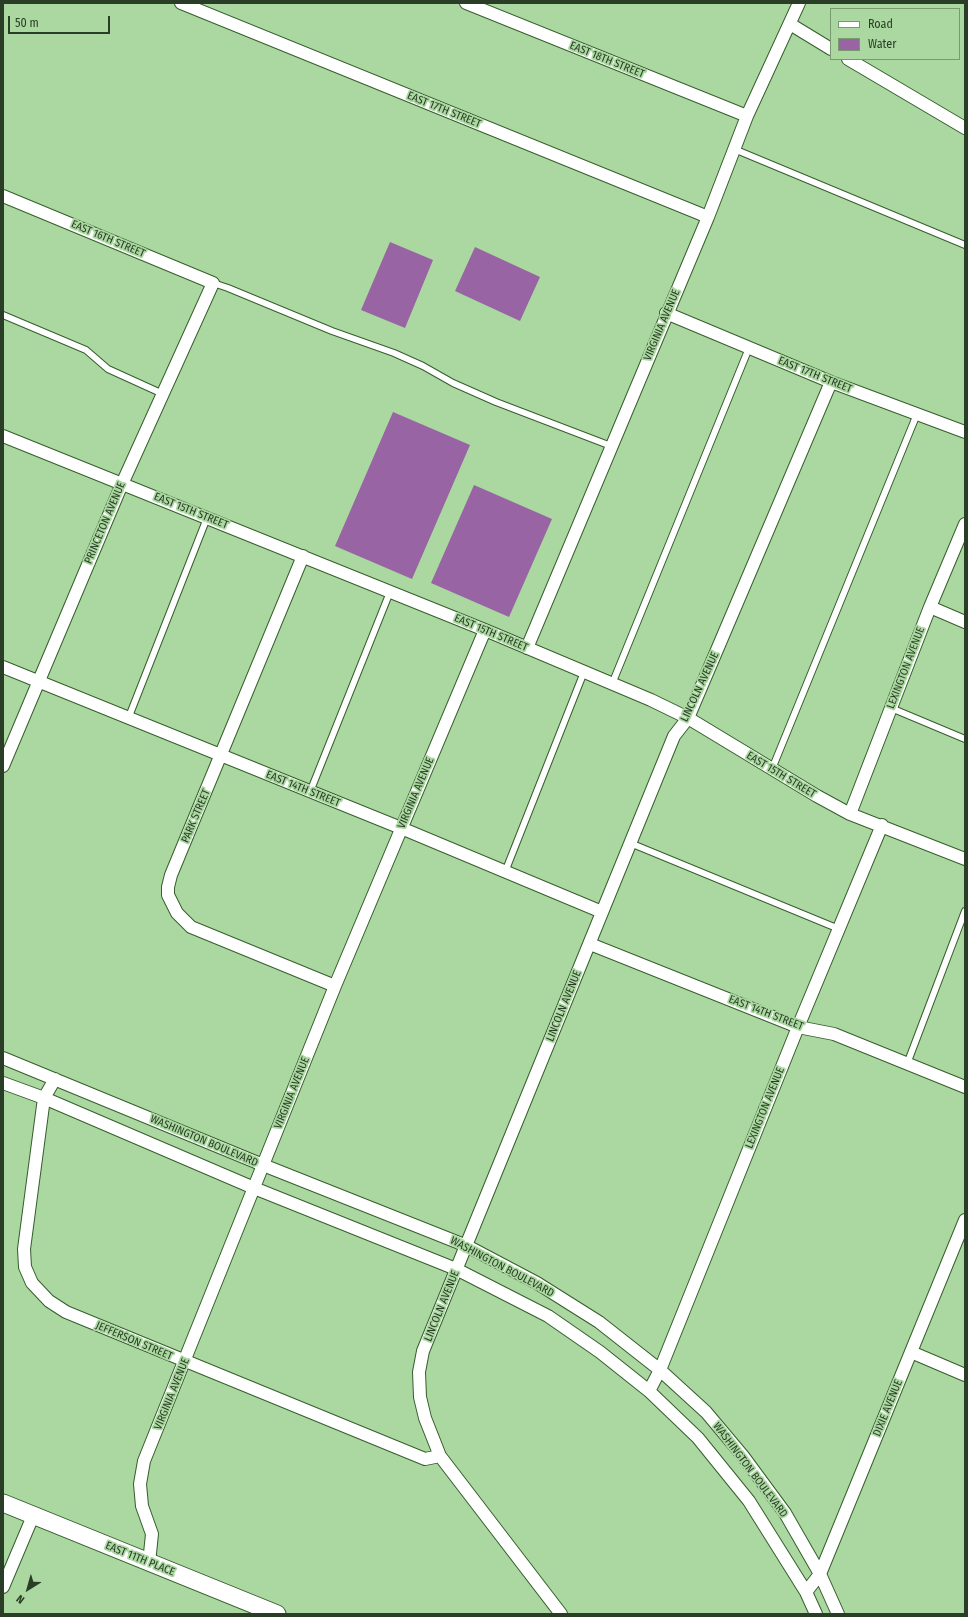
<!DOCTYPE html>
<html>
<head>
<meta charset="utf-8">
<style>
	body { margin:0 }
	#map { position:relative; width:968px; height:1617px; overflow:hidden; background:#aad8a0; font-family:"Fira Sans Condensed",sans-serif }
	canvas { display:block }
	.frame { position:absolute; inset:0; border:4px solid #2a3d26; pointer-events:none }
	.legend { position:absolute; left:830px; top:8px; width:130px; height:52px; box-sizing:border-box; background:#aad8a0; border:1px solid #779a6f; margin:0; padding:5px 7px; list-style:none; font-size:12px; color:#2a3d26 }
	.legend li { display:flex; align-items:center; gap:8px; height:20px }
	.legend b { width:20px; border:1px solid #779a6f }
	.north { position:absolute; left:8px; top:1569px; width:40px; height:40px; -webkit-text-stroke:3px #aad8a0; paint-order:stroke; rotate:217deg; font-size:11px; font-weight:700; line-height:16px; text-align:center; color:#2a3d26 }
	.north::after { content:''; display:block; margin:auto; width:14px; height:18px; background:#2a3d26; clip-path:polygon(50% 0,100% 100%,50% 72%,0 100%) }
	.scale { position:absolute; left:8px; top:16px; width:102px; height:18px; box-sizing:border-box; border:2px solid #2a3d26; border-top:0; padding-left:5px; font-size:12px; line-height:14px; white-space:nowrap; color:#2a3d26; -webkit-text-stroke:3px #aad8a0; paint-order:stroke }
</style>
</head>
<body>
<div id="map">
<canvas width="968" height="1617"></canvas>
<div class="frame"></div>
<ul class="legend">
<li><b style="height:5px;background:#fff"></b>Road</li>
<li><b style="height:11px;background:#9864a3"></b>Water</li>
</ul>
<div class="north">N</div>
<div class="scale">50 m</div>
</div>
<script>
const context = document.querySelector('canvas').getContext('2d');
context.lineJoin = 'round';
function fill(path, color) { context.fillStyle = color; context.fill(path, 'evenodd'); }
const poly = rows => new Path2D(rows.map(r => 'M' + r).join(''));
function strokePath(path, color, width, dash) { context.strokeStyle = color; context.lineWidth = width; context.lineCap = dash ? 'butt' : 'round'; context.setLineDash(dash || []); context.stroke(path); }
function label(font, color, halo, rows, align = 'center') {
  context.font = font + ' "Fira Sans Condensed",sans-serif'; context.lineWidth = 3.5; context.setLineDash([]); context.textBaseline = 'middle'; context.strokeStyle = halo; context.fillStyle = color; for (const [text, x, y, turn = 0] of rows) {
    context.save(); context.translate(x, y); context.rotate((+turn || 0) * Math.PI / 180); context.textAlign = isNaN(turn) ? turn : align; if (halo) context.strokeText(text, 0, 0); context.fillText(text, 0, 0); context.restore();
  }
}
fill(poly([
	[390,242,433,260,405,328,361,310],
	[475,247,540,277,520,321,455,291],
	[393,412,470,445,412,579,335,546],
	[474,485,552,519,509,617,431,583]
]), '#9864a3');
const lane = poly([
	[734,149,965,245],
	[213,283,228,288,332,331,394,353,423,366,453,383,496,402,611,446],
	[3,315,86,350,108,369,163,394],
	[612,684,749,348],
	[891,708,965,739],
	[128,719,207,518],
	[772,769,917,414],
	[310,792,390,592],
	[630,843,839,929],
	[505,872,584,672],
	[907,1064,965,911]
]);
const street = poly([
	[181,3,708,217],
	[466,3,747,116],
	[790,24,831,49],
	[848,59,965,128],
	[3,196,213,283,122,484,3,766],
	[666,313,831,382,965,432],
	[3,436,485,630,651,700,688,718,817,796,850,814,965,859],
	[303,556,171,875,168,887,168,895,177,913,191,927,335,986],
	[930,607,965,622],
	[527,648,708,217,747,116,799,3],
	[3,667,401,828,602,912],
	[850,814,930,607,965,524],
	[590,944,798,1027,834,1034,965,1087],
	[3,1058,263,1165,467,1246,537,1283,599,1322,660,1370,706,1412,743,1456,785,1513,820,1574,838,1614],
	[55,1079,44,1098,24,1249,25,1267,32,1283,49,1301,66,1312,425,1459,440,1456],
	[3,1083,44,1098,254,1188,456,1269,548,1316,600,1352,649,1391,698,1438,749,1501,806,1592,816,1614],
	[911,1352,965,1375],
	[649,1391,660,1370,798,1027,882,825],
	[149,1563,152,1534,142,1506,140,1484,144,1461,335,986,485,630],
	[3,1587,33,1516],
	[806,1592,820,1574,965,1220],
	[561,1614,440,1456,425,1418,420,1397,419,1372,423,1351,674,736,688,718,831,382]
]);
const secondary = poly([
	[3,1503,277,1614]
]);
strokePath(lane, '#365e2d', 8);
strokePath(street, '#365e2d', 14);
strokePath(secondary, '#365e2d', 19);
strokePath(lane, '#fff', 6);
strokePath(street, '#fff', 12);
strokePath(secondary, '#fff', 17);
label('11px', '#2a3d26', '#aad8a0', [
	["EAST 18TH STREET",607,60,22],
	["EAST 17TH STREET",444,110,22],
	["EAST 16TH STREET",108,239,23],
	["VIRGINIA AVENUE",662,325,-67],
	["EAST 17TH STREET",815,375,22],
	["EAST 15TH STREET",191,511,22],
	["PRINCETON AVENUE",105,523,-67],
	["EAST 15TH STREET",491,633,23],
	["LEXINGTON AVENUE",906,668,-69],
	["LINCOLN AVENUE",700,687,-65],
	["EAST 15TH STREET",781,775,31],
	["EAST 14TH STREET",303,789,22],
	["VIRGINIA AVENUE",416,793,-67],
	["PARK STREET",196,816,-67],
	["LINCOLN AVENUE",564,1006,-68],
	["EAST 14TH STREET",766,1013,21],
	["VIRGINIA AVENUE",292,1093,-68],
	["LEXINGTON AVENUE",765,1108,-68],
	["WASHINGTON BOULEVARD",204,1141,23],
	["WASHINGTON BOULEVARD",502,1267,28],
	["LINCOLN AVENUE",442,1306,-68],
	["JEFFERSON STREET",134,1341,23],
	["VIRGINIA AVENUE",172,1394,-68],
	["DIXIE AVENUE",888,1408,-68],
	["WASHINGTON BOULEVARD",750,1470,53],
	["EAST 11TH PLACE",140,1559,22]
]);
</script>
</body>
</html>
